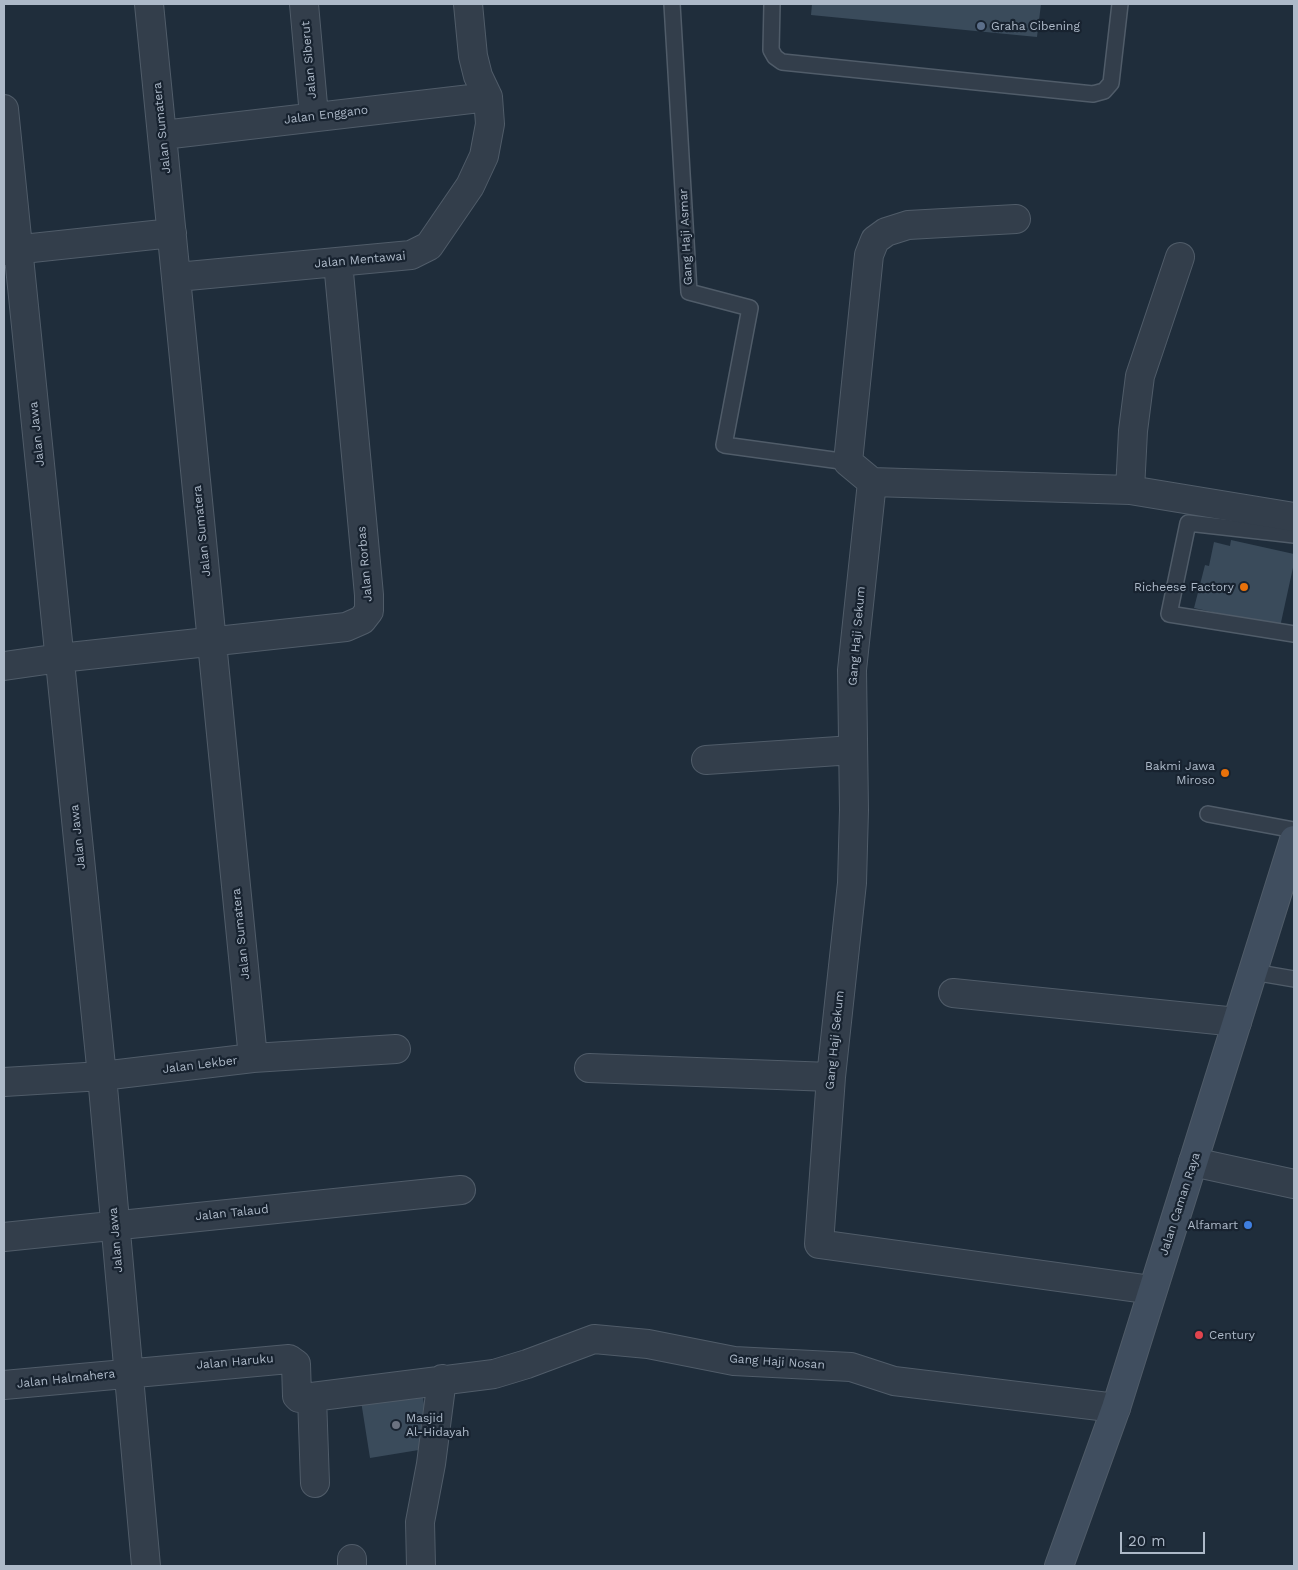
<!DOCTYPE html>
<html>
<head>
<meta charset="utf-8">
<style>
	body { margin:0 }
	#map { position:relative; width:1298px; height:1570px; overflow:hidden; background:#1f2d3b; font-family:"Work Sans",sans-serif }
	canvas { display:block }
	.frame { position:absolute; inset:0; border:5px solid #adb9c8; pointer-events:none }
	.scale { position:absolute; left:1120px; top:1532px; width:85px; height:22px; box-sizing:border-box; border:2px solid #adb9c8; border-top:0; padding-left:6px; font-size:15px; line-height:18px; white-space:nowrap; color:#adb9c8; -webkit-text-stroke:4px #182330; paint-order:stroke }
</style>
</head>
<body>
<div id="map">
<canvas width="1298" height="1570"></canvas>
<div class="frame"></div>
<div class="scale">20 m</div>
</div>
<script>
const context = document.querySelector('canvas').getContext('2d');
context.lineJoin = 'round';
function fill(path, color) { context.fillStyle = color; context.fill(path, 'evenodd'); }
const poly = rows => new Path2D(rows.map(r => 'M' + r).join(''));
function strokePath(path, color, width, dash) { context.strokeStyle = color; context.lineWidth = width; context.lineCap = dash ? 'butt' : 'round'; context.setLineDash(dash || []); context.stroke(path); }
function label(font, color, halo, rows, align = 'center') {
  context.font = font + ' "Work Sans",sans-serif'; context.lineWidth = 4.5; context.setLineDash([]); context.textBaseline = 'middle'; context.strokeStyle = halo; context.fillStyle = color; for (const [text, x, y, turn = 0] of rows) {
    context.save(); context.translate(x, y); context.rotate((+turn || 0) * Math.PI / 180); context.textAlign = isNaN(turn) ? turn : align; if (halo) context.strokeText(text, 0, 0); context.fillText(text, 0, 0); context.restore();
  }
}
fill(poly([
	[812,4,1041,4,1037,37,811,15],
	[1231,540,1294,554,1294,563,1280,627,1194,608,1205,565,1209,566,1214,542,1230,546],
	[422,1392,431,1448,370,1458,361,1401]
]), '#3a4b5b');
const service = poly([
	[672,4,689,292,750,308,724,445,848,462],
	[772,4,771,50,775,57,782,62,1093,94,1104,91,1111,83,1120,4],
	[1294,535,1188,523,1169,614,1294,634],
	[1208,814,1294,830],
	[1253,972,1294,979]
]);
const minor = poly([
	[149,4,253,1058],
	[304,4,314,116],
	[4,109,102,1076,146,1566],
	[163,135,488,97],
	[4,251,172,233],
	[177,277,411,255,429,246,470,186,484,156,490,124,488,97,478,76,473,56,468,4],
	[872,482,852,670,854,810,852,883,831,1077,819,1244,1152,1290],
	[872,482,1130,490,1294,517],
	[872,482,848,462,869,255,875,240,886,232,908,225,1016,219],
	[1130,490,1133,431,1140,376,1180,257],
	[4,666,60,658,346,627,362,620,369,611,369,595,338,262],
	[706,760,853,750],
	[953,993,1237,1022],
	[589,1068,831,1077],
	[4,1082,102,1076,253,1058,396,1049],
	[1193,1162,1294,1184],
	[4,1237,461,1190],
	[4,1385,289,1359,296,1364,297,1396,299,1398,312,1397,315,1483],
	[312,1397,494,1374,527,1364,594,1339,648,1344,734,1361,851,1367,894,1381,1116,1408],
	[352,1559,352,1566],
	[421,1566,420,1522,431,1464,442,1379]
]);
const secondary = poly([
	[1059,1566,1116,1408,1294,840]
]);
strokePath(service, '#505c69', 18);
strokePath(minor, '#505c69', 30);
strokePath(secondary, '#505c69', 30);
strokePath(service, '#333e4b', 15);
strokePath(minor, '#333e4b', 28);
strokePath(secondary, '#404e5f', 28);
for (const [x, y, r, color] of [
	[981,26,5,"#5c6f8a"],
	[1244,587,5,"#e8710a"],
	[1225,773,5,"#e8710a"],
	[1248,1225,5,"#3f7fe0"],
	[1199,1335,5,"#e0444e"],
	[396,1425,5,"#6b7280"]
]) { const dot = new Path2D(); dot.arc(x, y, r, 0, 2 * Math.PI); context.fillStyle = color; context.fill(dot); strokePath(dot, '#182330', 2); }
label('12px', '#adb9c8', '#182330', [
	["Graha Cibening",991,26],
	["Richeese Factory",1234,587,"right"],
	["Bakmi Jawa",1215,766,"right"],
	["Miroso",1215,780,"right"],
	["Alfamart",1238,1225,"right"],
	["Century",1209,1335],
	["Masjid",406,1418],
	["Al-Hidayah",406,1432]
], 'left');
label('12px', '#adb9c8', '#182330', [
	["Jalan Siberut",309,60,-95],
	["Jalan Enggano",326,115,-7],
	["Jalan Sumatera",162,128,-96],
	["Gang Haji Asmar",686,237,-93],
	["Jalan Mentawai",360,260,-5],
	["Jalan Jawa",37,434,-96],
	["Jalan Sumatera",202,531,-96],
	["Jalan Rorbas",365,564,-95],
	["Gang Haji Sekum",857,636,-85],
	["Jalan Jawa",78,837,-96],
	["Jalan Sumatera",241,934,-96],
	["Gang Haji Sekum",835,1040,-84],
	["Jalan Lekber",200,1065,-7],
	["Jalan Caman Raya",1180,1204,-72],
	["Jalan Talaud",232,1213,-6],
	["Jalan Jawa",116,1240,-95],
	["Jalan Haruku",235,1362,-5],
	["Gang Haji Nosan",777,1362,4],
	["Jalan Halmahera",66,1379,-6]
]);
</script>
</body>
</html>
